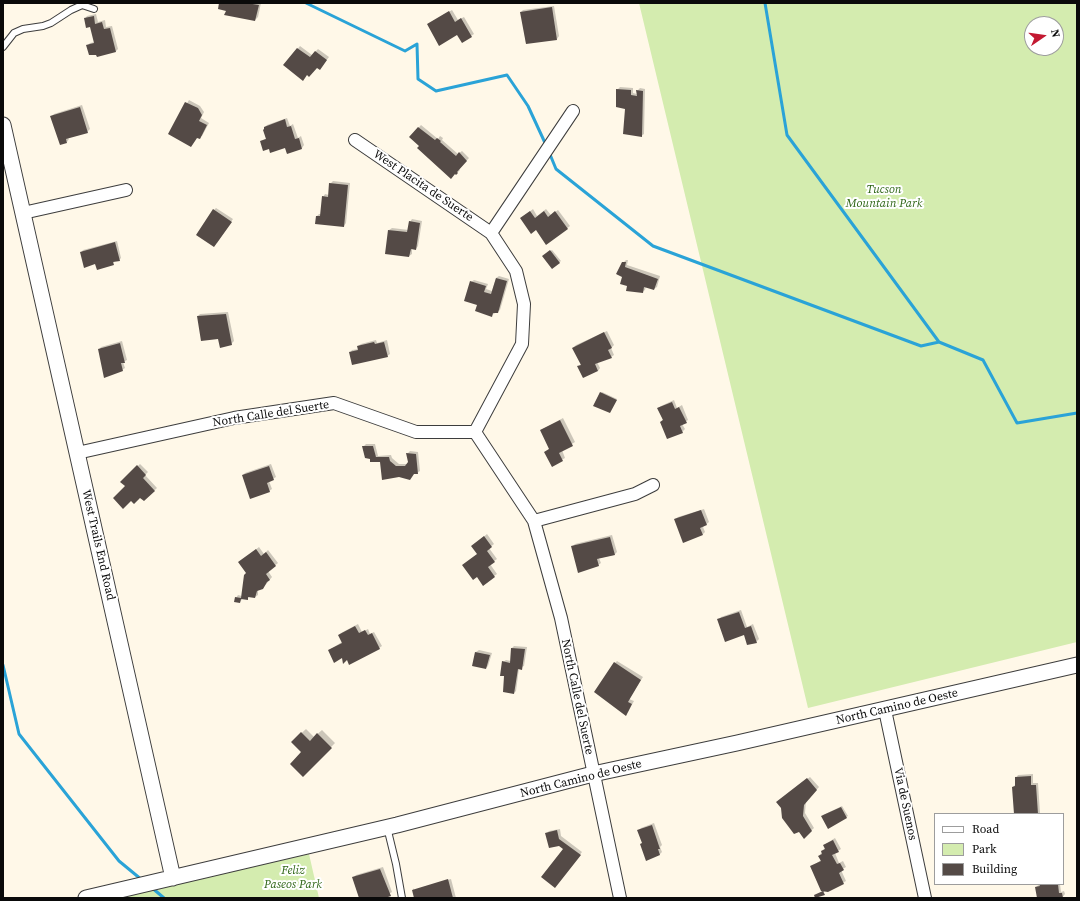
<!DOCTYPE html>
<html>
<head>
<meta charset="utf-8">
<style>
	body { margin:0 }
	#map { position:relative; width:1080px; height:901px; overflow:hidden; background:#fff8e8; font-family:"Source Serif 4",serif }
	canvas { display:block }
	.frame { position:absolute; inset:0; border:4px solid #0a0a0a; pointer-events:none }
	.legend { position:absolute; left:934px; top:813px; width:130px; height:72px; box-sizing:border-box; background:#fff; border:1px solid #9d9d9d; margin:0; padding:5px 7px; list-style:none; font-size:12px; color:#0a0a0a }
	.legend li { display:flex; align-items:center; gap:8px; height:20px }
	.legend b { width:20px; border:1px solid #9d9d9d }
	.north { position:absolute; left:1024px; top:16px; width:40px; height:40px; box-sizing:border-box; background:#fff; border:1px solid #9d9d9d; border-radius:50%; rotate:77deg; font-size:11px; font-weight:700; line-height:16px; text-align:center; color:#0a0a0a }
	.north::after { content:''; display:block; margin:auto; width:14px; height:18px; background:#c31932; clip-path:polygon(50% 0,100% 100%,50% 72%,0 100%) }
</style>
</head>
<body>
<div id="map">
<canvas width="1080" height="901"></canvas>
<div class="frame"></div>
<ul class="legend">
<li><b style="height:5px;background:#fff"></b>Road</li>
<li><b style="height:11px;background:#d4ecaf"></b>Park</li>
<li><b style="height:11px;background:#544a46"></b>Building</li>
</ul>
<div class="north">N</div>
</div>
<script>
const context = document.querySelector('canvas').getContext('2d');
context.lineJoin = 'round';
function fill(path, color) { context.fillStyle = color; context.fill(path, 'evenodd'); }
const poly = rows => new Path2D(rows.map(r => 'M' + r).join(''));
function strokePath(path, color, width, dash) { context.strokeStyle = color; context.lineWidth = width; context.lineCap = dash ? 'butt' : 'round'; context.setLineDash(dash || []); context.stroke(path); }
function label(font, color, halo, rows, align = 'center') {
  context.font = font + ' "Source Serif 4",serif'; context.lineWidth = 4; context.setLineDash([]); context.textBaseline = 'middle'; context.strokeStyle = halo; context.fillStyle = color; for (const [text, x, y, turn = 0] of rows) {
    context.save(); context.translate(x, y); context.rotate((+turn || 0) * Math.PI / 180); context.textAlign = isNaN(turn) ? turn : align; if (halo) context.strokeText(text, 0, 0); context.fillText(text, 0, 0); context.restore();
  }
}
fill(poly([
	[639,3,1077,3,1077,642,808,708],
	[1032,24,1056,24,1056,48,1032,48],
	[309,854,319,898,119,898]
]), '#d4ecaf');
fill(poly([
	[220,3,261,3,258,17,255,20,227,10],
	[554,6,559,36,557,39,526,43,521,12,523,10],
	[452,10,458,20,464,17,474,34,471,36,458,34,428,24],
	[96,14,98,22,105,20,106,27,112,26,118,49,115,52,87,46,90,43,95,42,91,26,85,19,87,16],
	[300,46,312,55,318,49,329,57,322,66,317,67,307,74,284,65],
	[620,87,633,88,633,93,637,94,637,91,640,88,645,89,644,134,641,136,617,90],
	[189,100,200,106,204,112,201,118,209,123,202,136,197,137,191,146,169,133],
	[82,105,90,129,87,132,68,138,69,139,67,142,52,116,54,114],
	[287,118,290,126,293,124,298,138,301,136,304,145,302,148,287,153,285,147,270,147,261,141,267,138,265,127,267,125],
	[421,125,438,139,440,136,443,138,442,140,458,154,462,151,469,158,459,169,460,170,456,174,410,137],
	[333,181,350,183,346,223,344,226,317,216,319,214,321,214,323,197,325,194,329,195,330,184],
	[216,208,233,219,217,243,214,210],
	[533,209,537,216,546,209,551,215,558,210,570,226,547,244,536,229,524,216],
	[412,219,422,221,418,246,416,249,412,248,412,254,409,256,389,230,392,228,409,230,410,222],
	[117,241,121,258,119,260,115,260,113,264,96,263,81,253,83,250],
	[552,250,561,261,552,268,543,256],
	[626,260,628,260,627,265,660,276,657,287,654,289,646,286,645,290,642,292,628,286,623,276,623,263],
	[499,276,509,279,500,310,492,315,478,305,471,282,474,280,488,284,486,289,492,291,496,278],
	[228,312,234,341,231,344,219,338,202,340,198,316,200,314],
	[607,331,614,345,611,348,614,355,611,357,597,362,600,368,598,371,578,367,581,364,573,348,576,345],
	[376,340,377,343,387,340,390,354,387,356,350,353,352,350,359,349,358,346,361,344],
	[122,341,127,360,123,362,125,368,122,370,99,350,101,347],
	[602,392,617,399,610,411,601,393],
	[674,400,677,408,682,405,688,420,682,424,685,429,682,432,661,422,663,419,658,408,661,406],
	[563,418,575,442,562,450,565,458,552,465,546,452,550,448,541,430],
	[366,444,375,444,378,456,391,455,392,458,399,464,407,464,409,462,407,454,410,451,418,452,420,471,417,473,381,461,364,446],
	[140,464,148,472,145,475,157,488,144,500,122,482],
	[271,464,276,477,269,481,272,489,269,491,243,475,245,473],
	[704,509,709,522,703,527,705,532,703,534,675,519,678,517],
	[487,534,494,544,489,548,497,559,490,564,497,574,483,584,478,554,475,544],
	[612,535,617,552,614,555,599,558,601,563,598,565,572,547,575,544],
	[259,547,264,554,268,550,278,563,268,571,272,577,263,588,258,589,258,595,255,597,250,596,247,599,243,598,240,602,236,598,238,595,242,596,247,573,242,560],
	[741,610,747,627,753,624,759,639,756,642,745,633,719,620,721,617],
	[358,624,362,632,368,629,370,634,374,632,382,646,379,648,347,658,329,650,342,642,339,635,341,633],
	[514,646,527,647,524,666,519,668,516,691,514,693,505,675,503,662,506,660,511,661,512,648],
	[479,650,492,653,488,666,486,668,473,665,476,652],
	[617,661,643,677,629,699,634,701,628,712,615,663],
	[306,729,314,737,322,730,335,743,303,776,302,752,292,742],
	[1033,774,1033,783,1038,783,1040,813,1015,814,1013,787,1016,784,1016,778,1018,775],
	[810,777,819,787,806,801,805,813,814,828,804,837,780,800],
	[842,806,848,816,829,827,823,815],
	[654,823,662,845,660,847,662,852,660,854,646,859,643,842,639,830,641,828],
	[560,829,561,836,582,852,557,884,564,849,546,834,549,831],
	[835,838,841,849,835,853,839,863,843,861,846,867,841,870,846,881,828,891,811,867,821,860,819,856,825,848,824,845],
	[383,867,392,892,382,898,360,898,353,878,356,875],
	[451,879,456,898,415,898,413,890,414,888,414,890],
	[1040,884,1060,884,1061,892,1064,891,1065,894,1062,898,1038,898,1036,887]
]), '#0003');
strokePath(poly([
	[306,3,405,51,417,44,418,79,436,91,507,75,528,106,546,145],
	[765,3,787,135,939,342],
	[549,152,556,169,653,246,921,346,939,342,983,360,1017,423,1077,413],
	[3,665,19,734,119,861,142,880],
	[151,887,164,898]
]), '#2aa3d7', 3);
fill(poly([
	[219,3,246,3,259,5,255,21,224,15,226,11,218,9],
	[552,7,557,40,526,44,520,12],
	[449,11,455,22,461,18,472,37,462,43,457,35,439,46,427,24],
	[94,16,95,24,102,22,104,29,110,28,116,52,97,57,96,55,89,55,86,45,94,43,90,27,86,28,84,18],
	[297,48,310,57,315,51,327,60,320,70,317,68,309,77,307,75,303,81,283,65],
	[616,89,631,90,631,95,637,96,636,90,643,91,642,137,623,134,625,109,616,107],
	[185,102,198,108,202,115,199,121,207,125,200,139,197,138,191,147,168,134],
	[80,107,88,133,66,139,67,143,60,145,50,116],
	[285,119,287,127,291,126,295,139,299,138,302,149,287,154,285,148,270,153,269,149,263,151,260,141,266,139,263,130,264,129,264,127],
	[418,127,435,140,437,138,441,141,440,142,456,156,459,152,467,161,457,172,458,173,456,175,455,174,451,179,417,148,419,146,409,137],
	[329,183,348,185,344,227,315,224,316,216,320,216,322,196,328,197],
	[213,209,232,222,214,247,196,235],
	[530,211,535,218,544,211,548,217,555,211,568,229,546,245,536,230,531,234,520,218],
	[409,221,420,223,416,250,411,249,409,257,385,254,388,230,407,232],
	[115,242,120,261,113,262,114,265,97,270,95,264,84,268,80,252],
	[550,250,560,263,552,269,542,256],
	[622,262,626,262,625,267,658,279,654,290,644,287,643,293,626,291,627,286,620,284,622,277,616,274],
	[496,278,507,281,498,313,493,313,492,317,475,311,477,305,464,301,470,281,486,286,484,292,491,294],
	[226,314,232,345,220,348,218,339,201,341,197,316],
	[604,332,612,348,608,350,612,358,595,364,598,371,583,378,577,366,581,365,572,348],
	[374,342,375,344,384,342,388,357,352,365,349,352,358,350,357,346],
	[120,343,125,363,121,363,123,371,104,378,98,349],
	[600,392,617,400,610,413,593,406],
	[672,402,675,409,679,407,687,423,680,426,683,433,667,439,660,422,663,420,657,408],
	[560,420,573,446,559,453,563,461,552,467,544,452,549,449,540,430],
	[362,446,373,446,376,457,389,457,390,461,396,466,405,466,408,462,406,453,416,454,418,474,414,474,410,480,399,477,382,480,380,462,370,462,370,459,365,458],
	[137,465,146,475,143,478,155,491,144,501,140,498,134,504,131,501,123,509,113,498,125,486,120,482],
	[269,466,274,480,267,483,270,492,250,499,242,475],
	[701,510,707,525,700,528,703,535,683,543,674,519],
	[484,536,492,547,487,551,495,562,488,567,495,577,483,586,477,577,473,580,462,565,477,554,471,546],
	[610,537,615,555,597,559,599,566,578,573,571,546],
	[256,549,261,556,266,552,276,566,266,574,270,580,267,582,263,589,257,591,255,598,248,597,248,600,241,599,240,603,234,602,235,597,241,598,244,575,246,573,238,562],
	[739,612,745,628,751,626,757,643,747,645,744,635,725,642,717,619],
	[355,626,359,633,365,630,368,635,372,633,380,649,349,665,347,660,343,664,342,658,334,663,328,650,342,643,338,635],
	[511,648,525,649,522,670,518,669,514,694,503,692,504,676,500,676,502,661,510,663],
	[475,652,490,655,486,669,472,666],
	[614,662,641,680,628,702,632,704,626,716,594,692],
	[301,732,310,741,317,733,332,748,303,777,290,764,301,752,291,742],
	[1031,776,1031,785,1036,785,1038,814,1014,814,1012,787,1015,786,1015,777],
	[807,778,817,790,804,805,803,816,812,831,804,839,799,832,794,834,782,818,781,808,776,802],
	[841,807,847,818,828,829,821,816],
	[652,825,660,849,658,849,660,855,646,861,640,844,642,843,637,830],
	[557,830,559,839,581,855,555,888,541,877,563,849,559,846,549,848,545,833],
	[833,840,839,852,832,855,837,864,840,863,844,870,839,873,844,884,828,892,821,891,810,866,821,861,818,856,822,854,821,851,825,849,823,845],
	[380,869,391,896,385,898,359,898,352,877],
	[448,879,453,898,414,898,412,890],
	[1039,884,1058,884,1059,893,1062,893,1063,898,1037,898,1035,887,1040,886],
	[823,891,825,895,815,898,814,895]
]), '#544a46');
const service = poly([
	[3,47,14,33,23,29,43,26,51,23,71,10,82,5,94,9],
	[387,827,396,864,402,898]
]);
const minor = poly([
	[355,140,491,233],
	[23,213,126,190],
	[475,432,522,344,524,304,516,271,491,233,573,111],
	[77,453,234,418,334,403,416,432,475,432,534,521,561,618,620,898],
	[534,521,635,494,653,485],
	[885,710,925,898]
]);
const tertiary = poly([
	[3,125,173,878],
	[86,898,397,825,593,774,737,743,1077,665]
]);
strokePath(service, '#3d3d3d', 8);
strokePath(minor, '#3d3d3d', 14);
strokePath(tertiary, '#3d3d3d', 17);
strokePath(service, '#fff', 6);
strokePath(minor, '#fff', 12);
strokePath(tertiary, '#fff', 15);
label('12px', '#0a0a0a', '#fff', [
	["West Placita de Suerte",423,186,34],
	["North Calle del Suerte",271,414,-9],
	["West Trails End Road",98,545,77],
	["North Calle del Suerte",577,697,78],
	["North Camino de Oeste",897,707,-13],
	["North Camino de Oeste",581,779,-14],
	["Via de Suenos",905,804,78]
]);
label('italic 12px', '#2f6617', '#fff', [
	["Tucson",884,190],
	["Mountain Park",884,204],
	["Feliz",293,871],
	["Paseos Park",293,885]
]);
</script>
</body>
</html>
